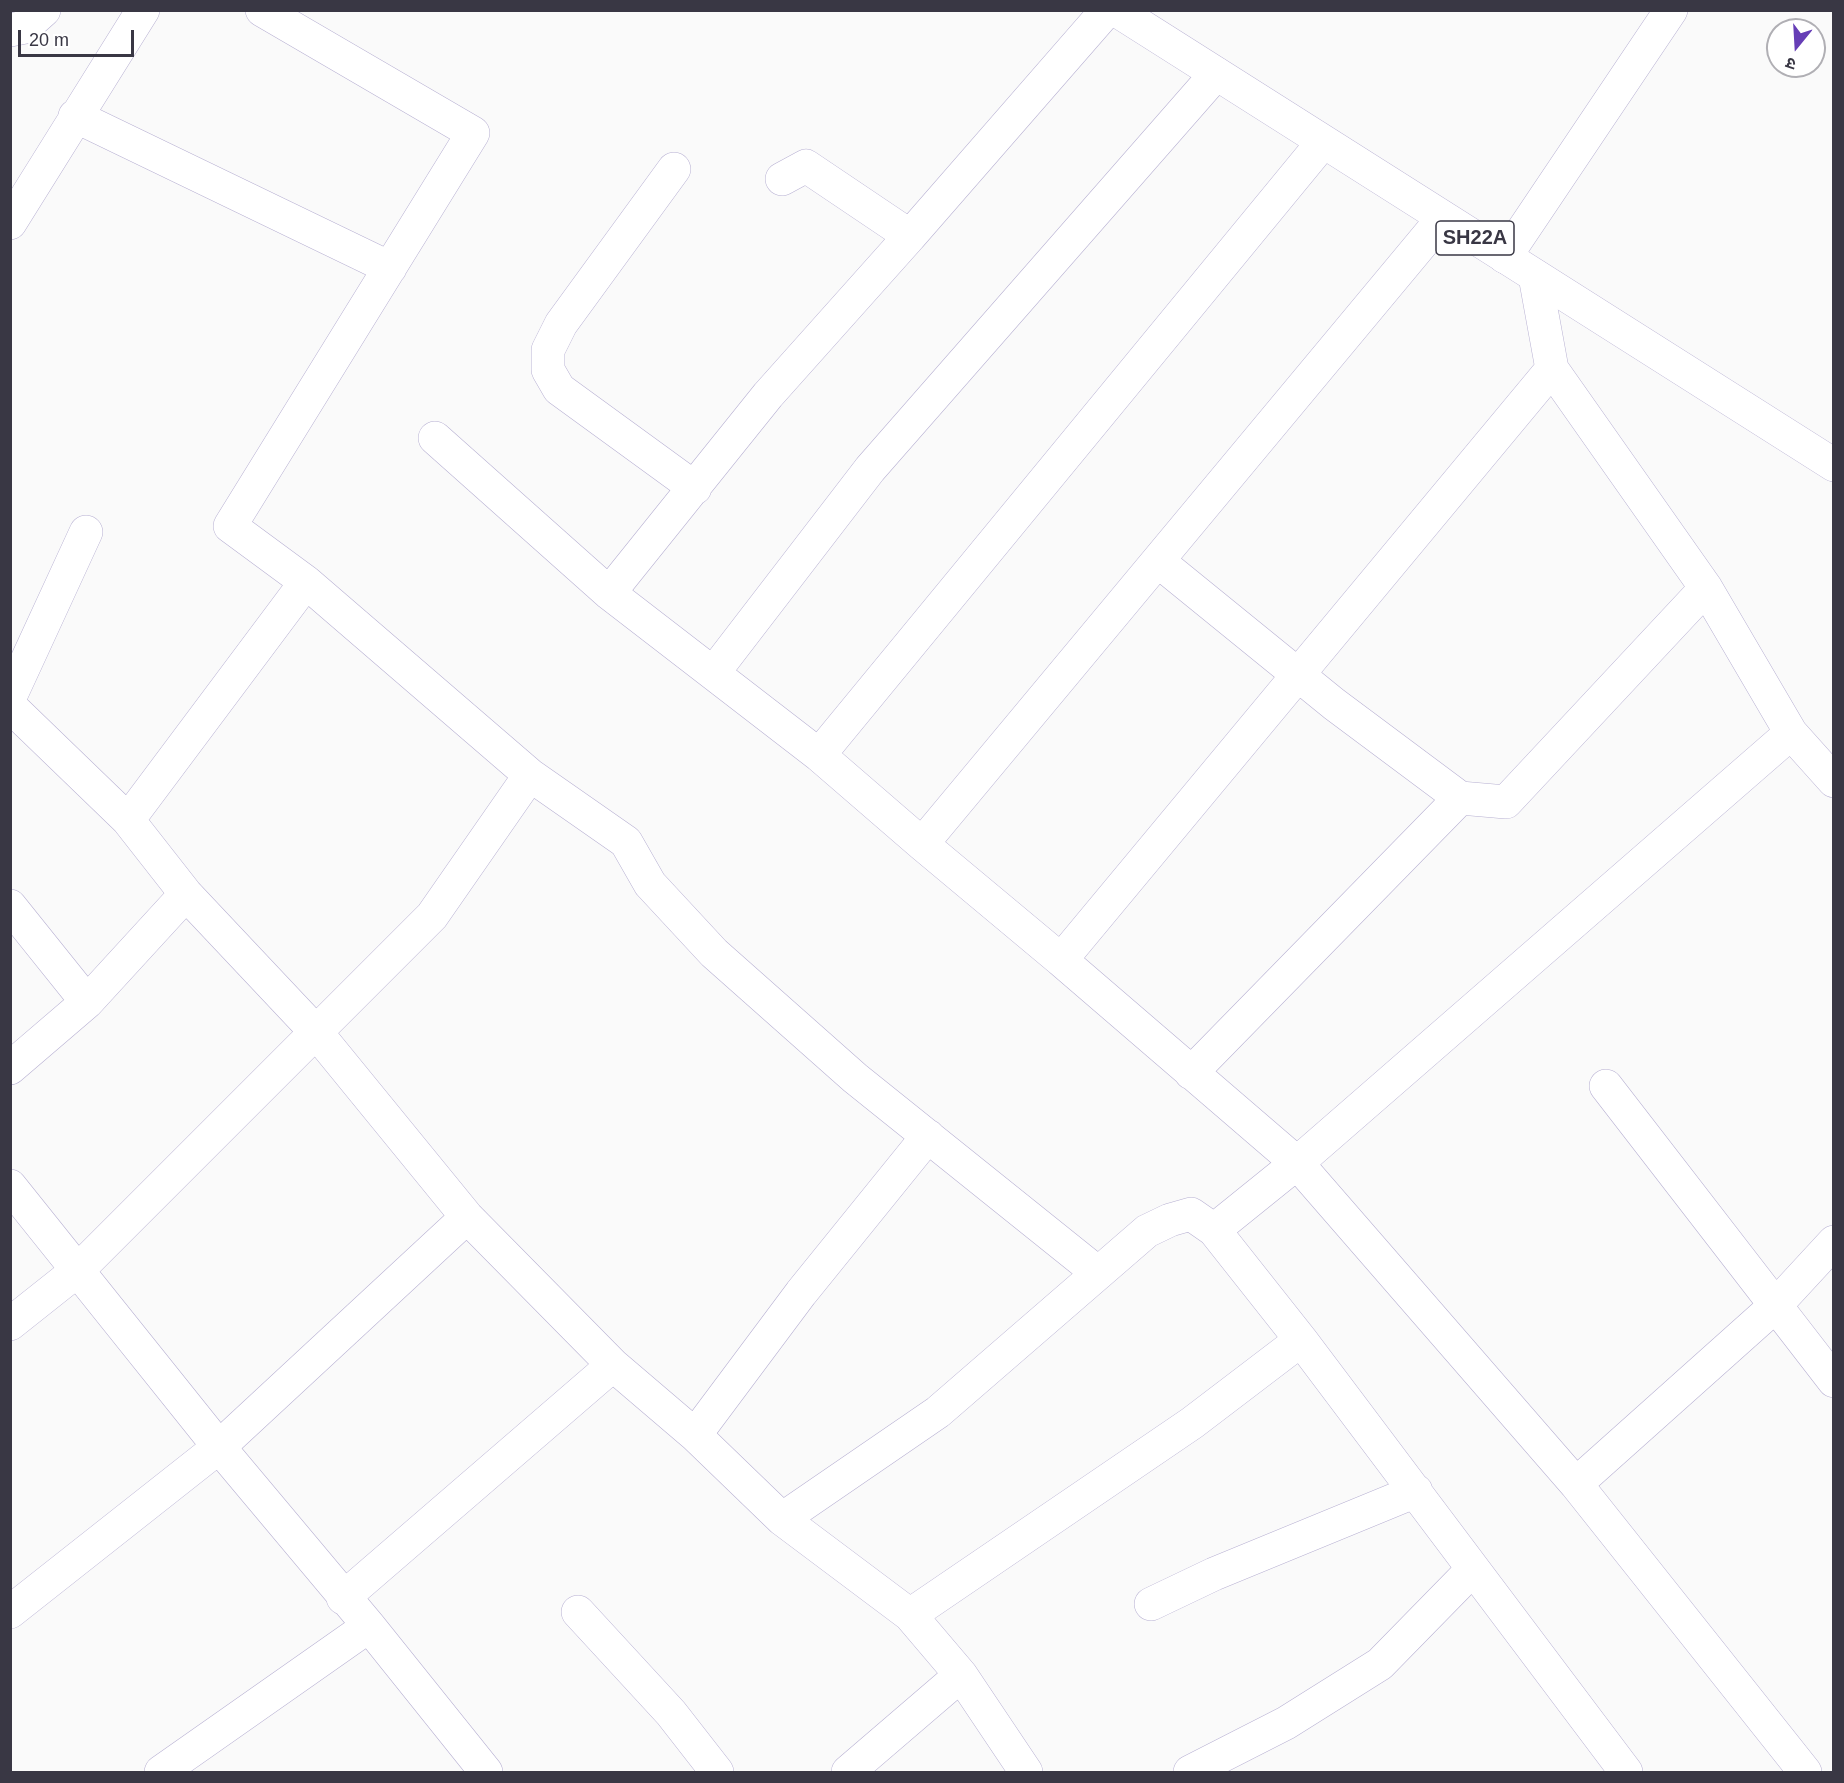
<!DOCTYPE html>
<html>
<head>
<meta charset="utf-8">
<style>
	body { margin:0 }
	#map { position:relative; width:1844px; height:1783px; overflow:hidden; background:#fafafa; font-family:Arial,"Noto Sans Devanagari",sans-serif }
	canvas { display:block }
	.frame { position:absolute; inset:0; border:12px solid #393744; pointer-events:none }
	.north { position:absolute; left:1766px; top:18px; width:60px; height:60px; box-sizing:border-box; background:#fff; border:2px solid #b0afb4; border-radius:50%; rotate:198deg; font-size:16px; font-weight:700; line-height:24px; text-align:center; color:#393744 }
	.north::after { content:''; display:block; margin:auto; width:21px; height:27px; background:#663eb6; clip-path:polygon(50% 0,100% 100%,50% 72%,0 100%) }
	.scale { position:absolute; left:18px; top:30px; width:116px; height:27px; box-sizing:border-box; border:3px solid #393744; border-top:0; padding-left:8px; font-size:18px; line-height:21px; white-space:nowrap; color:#393744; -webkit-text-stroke:4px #fff; paint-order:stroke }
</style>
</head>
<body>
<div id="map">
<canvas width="1844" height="1783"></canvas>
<div class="frame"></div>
<div class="north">उ</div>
<div class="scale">20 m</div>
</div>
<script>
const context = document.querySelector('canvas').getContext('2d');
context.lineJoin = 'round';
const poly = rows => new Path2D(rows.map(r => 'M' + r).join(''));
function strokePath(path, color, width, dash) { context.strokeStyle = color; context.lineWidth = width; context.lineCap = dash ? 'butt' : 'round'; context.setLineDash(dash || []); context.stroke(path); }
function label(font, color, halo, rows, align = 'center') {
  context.font = font + ' Arial,sans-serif'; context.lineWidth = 6; context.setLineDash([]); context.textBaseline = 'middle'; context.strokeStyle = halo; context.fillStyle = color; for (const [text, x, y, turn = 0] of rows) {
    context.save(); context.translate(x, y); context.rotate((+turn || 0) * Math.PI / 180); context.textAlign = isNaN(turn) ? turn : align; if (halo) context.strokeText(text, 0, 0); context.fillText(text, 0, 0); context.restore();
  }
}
const minor = poly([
	[262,10,473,133,230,526,306,582,530,775,626,842,650,884,714,953,855,1078,1098,1273],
	[10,30,25,27,44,10],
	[75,116,390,268],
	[674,169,561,324,548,350,548,370,559,389,695,488],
	[782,179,806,166,910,236,1107,10],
	[10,223,143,10],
	[1505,257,1671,10],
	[1535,276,1552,369,1706,588,1791,733,1834,781],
	[435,438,609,593,819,755,922,844,1061,960,1552,369],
	[1158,561,1334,704,1460,798,1506,802,1706,588],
	[609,593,768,395,910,236],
	[714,672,870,469,1216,74],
	[10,697,86,532],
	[10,706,128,820,186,894,316,1032,467,1217,613,1365,695,1435,782,1519,910,1615,961,1675,1026,1772],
	[819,755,1323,142],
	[128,820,306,582],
	[922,844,1443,218],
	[10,906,87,1002],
	[1061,960,1297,1163,1576,1484,1805,1772],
	[10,1068,87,1002,186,894],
	[1191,1073,1460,798],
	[1606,1086,1834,1381],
	[10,1186,219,1447,369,1626,486,1772],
	[1214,1230,1301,1340,1626,1772],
	[10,1324,78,1270,432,916,530,775],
	[695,1435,801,1293,928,1136],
	[1576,1484,1774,1307,1834,1242],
	[782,1519,938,1412,1147,1231,1170,1220,1191,1214,1214,1230,1297,1163,1791,733],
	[343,1598,613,1365],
	[1151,1604,1214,1574,1416,1491],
	[10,1612,219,1447,467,1217],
	[578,1612,671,1713,717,1772],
	[910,1615,1192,1423,1301,1340],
	[161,1772,369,1626],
	[848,1772,961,1675],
	[1190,1772,1286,1723,1380,1664,1473,1569]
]);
const primary = poly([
	[1116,10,1834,465]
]);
strokePath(minor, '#b7b0d2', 34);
strokePath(primary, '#b7b0d2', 34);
strokePath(minor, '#fff', 33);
strokePath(primary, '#fff', 33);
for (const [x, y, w] of [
	[1475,238,78]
]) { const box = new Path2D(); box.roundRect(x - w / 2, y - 17, w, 34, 4.5); context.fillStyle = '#fff'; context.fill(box); strokePath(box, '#393744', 1.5); }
label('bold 20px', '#393744', null, [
	["SH22A",1475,238]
]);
</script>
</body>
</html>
